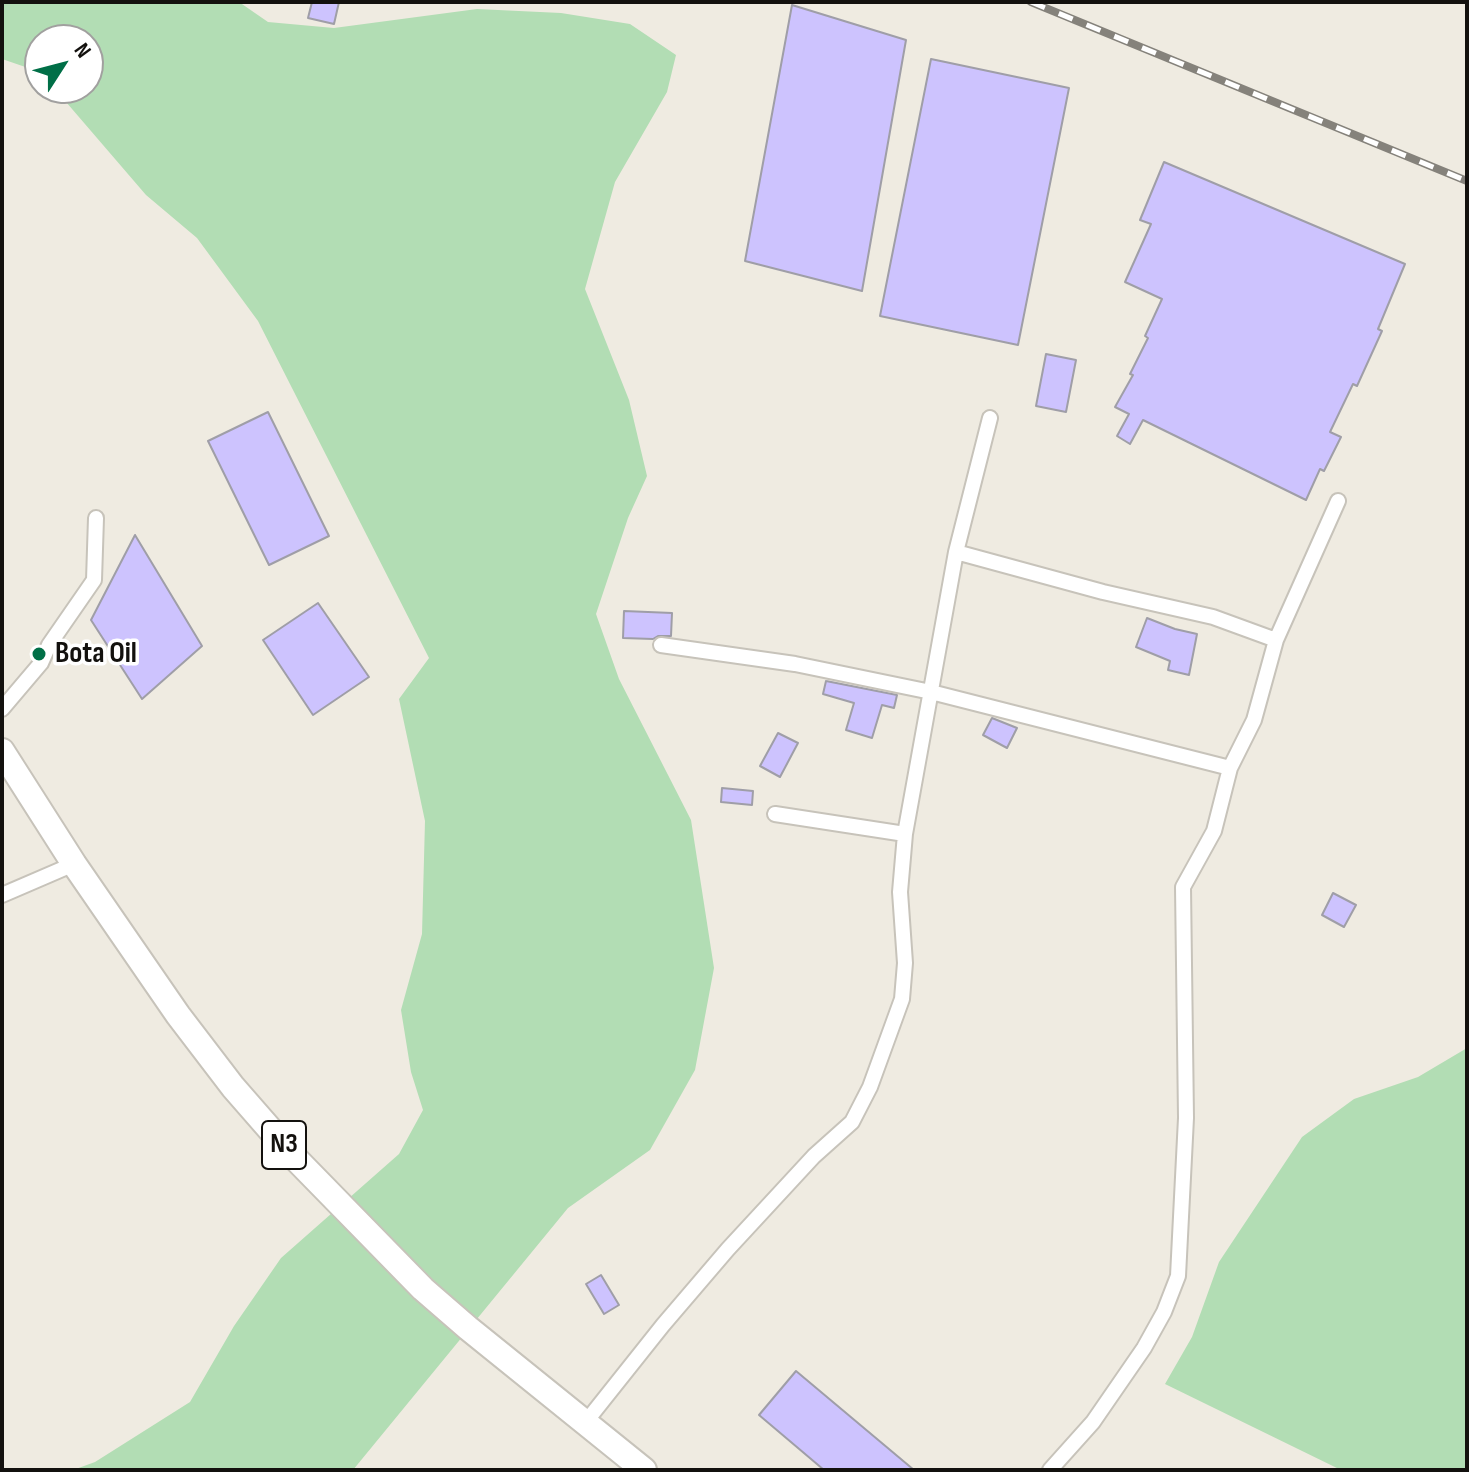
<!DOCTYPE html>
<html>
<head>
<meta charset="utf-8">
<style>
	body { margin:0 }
	#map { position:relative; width:1469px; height:1472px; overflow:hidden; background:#efebe1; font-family:"Sofia Sans Condensed",sans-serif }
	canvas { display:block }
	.frame { position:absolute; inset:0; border:4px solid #13110e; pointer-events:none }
	.north { position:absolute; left:24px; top:24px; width:80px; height:80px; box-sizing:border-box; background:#fff; border:2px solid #a1a09f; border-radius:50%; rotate:54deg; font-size:22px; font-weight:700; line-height:32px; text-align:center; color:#13110e }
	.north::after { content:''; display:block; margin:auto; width:28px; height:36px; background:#006f47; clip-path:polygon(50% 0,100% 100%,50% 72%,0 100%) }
</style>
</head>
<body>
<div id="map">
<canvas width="1469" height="1472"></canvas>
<div class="frame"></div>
<div class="north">N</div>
</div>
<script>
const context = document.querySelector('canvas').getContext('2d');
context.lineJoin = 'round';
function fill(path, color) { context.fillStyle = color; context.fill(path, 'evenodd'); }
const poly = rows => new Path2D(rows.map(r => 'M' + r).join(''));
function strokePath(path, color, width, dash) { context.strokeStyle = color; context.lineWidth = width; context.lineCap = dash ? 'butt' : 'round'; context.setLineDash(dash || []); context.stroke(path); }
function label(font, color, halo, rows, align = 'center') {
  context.font = font + ' "Sofia Sans Condensed",sans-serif'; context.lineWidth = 7; context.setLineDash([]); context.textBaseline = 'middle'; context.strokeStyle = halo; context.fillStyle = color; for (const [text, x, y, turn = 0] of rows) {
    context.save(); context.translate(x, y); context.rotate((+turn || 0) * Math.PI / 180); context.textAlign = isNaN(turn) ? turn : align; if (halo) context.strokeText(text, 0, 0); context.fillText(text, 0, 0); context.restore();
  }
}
fill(poly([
	[2,2,239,2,268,22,334,28,477,9,561,13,630,24,676,55,667,92,615,182,585,289,629,400,647,476,628,518,596,614,619,679,691,820,714,968,695,1070,650,1150,568,1208,353,1470,73,1470,95,1462,190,1402,234,1326,281,1258,399,1154,423,1110,411,1072,401,1010,422,934,425,821,399,699,429,658,258,321,197,238,146,195,54,88,88,88,88,40,40,40,40,72,2,59],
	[1467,1048,1467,1470,1341,1470,1165,1384,1192,1337,1219,1262,1302,1137,1354,1099,1418,1077]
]), '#b2ddb4');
const building = poly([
	[312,2,339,2,334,24,308,18,312,2],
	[792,5,906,40,862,291,745,261,792,5],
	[931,59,1069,88,1018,345,880,316,931,59],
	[1164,162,1405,264,1378,329,1382,331,1357,386,1353,384,1330,432,1341,437,1324,471,1320,469,1306,500,1143,420,1130,444,1117,436,1129,414,1115,407,1133,375,1130,374,1148,338,1145,336,1162,299,1125,282,1151,224,1140,220,1164,162],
	[1046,354,1076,360,1066,412,1036,406,1046,354],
	[268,412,329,536,269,565,208,441,268,412],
	[135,535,202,646,142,699,91,620,135,535],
	[318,603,369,677,313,715,263,640,318,603],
	[624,611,672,613,671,636,658,636,653,639,623,638,624,611],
	[1147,618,1175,629,1197,634,1189,675,1168,670,1170,661,1136,647,1147,618],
	[826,681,897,695,894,708,882,705,872,738,846,730,854,703,823,694,826,681],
	[992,718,1017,728,1007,748,983,735,992,718],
	[778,733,798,743,780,777,760,766,778,733],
	[722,788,753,791,752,805,721,802,722,788],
	[1333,893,1356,905,1344,927,1322,915,1333,893],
	[601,1275,619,1305,604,1314,586,1284,601,1275],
	[796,1371,852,1418,914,1470,824,1470,759,1415,796,1371]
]);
fill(building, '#cdc3fe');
strokePath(building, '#9f9ea7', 2);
const street = poly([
	[956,552,1103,592,1213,617,1276,640],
	[661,645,795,664,931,692,1230,768],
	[2,709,41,663,49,645,94,580,96,518],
	[775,814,905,834],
	[2,895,74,864],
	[585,1423,663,1325,728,1249,814,1156,852,1122,870,1087,902,999,905,963,900,892,905,834,956,552,990,418],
	[1050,1470,1093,1422,1144,1348,1164,1312,1178,1276,1186,1118,1183,887,1214,831,1230,768,1254,720,1276,640,1338,501]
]);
const highway = poly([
	[2,751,74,864,178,1015,233,1087,295,1158,423,1289,468,1328,644,1470]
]);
strokePath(street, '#c7c3ba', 18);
strokePath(highway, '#c7c3ba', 28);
strokePath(street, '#fff', 14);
strokePath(highway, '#fff', 24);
const rail = poly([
	[1031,2,1467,181]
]);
strokePath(rail, '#85827b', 8);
strokePath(rail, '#fff', 5, [15]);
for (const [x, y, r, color] of [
	[39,654,8,"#006f47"]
]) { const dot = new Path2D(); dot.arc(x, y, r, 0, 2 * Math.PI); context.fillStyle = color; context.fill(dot); strokePath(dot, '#fff', 3); }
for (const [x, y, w] of [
	[284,1145,44]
]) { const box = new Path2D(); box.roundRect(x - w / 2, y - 24, w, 48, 6); context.fillStyle = '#fff'; context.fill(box); strokePath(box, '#13110e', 2); }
label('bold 28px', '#13110e', null, [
	["N3",284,1145]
]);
label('bold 30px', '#13110e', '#fff', [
	["Bota Oil",55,654]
], 'left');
</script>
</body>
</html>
